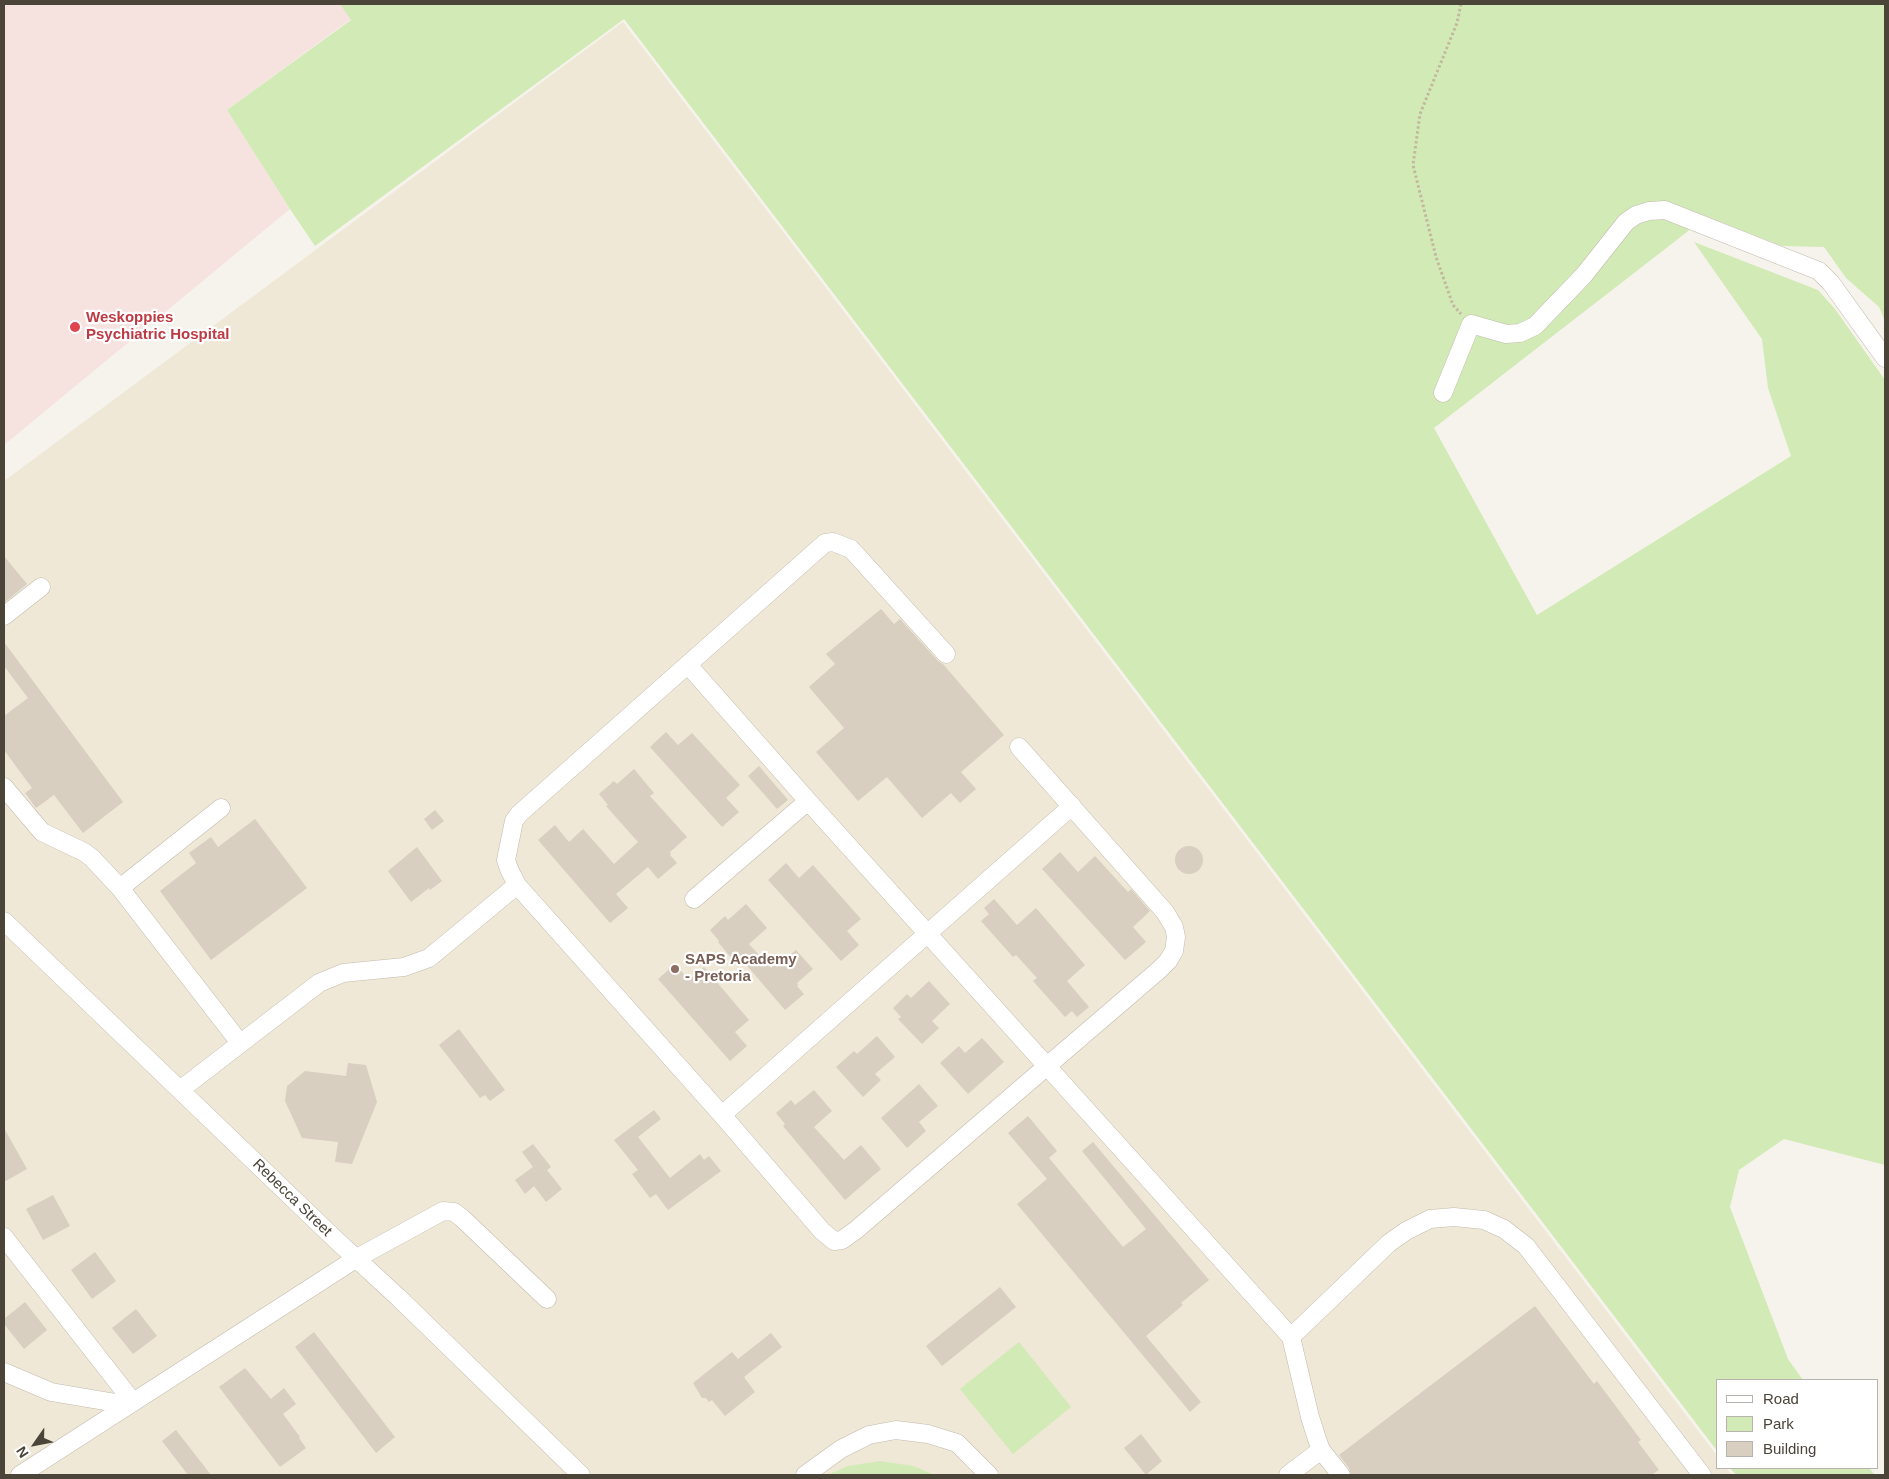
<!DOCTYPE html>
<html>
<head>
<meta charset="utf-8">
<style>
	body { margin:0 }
	#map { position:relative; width:1889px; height:1479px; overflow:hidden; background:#f6f3ec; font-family:Arial,sans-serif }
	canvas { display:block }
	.frame { position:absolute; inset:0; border:5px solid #4b4439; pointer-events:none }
	.legend { position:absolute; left:1716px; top:1379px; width:162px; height:90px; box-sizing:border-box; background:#fff; border:1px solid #b7b4b0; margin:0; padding:6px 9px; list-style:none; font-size:15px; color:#4b4439 }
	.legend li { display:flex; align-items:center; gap:10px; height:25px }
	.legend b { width:25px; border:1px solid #b7b4b0 }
	.north { position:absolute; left:10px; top:1419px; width:50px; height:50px; -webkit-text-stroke:4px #fff; paint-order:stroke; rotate:237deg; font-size:14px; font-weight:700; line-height:20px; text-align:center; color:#4b4439 }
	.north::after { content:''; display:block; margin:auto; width:18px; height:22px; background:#4b4439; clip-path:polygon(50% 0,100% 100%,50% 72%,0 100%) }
</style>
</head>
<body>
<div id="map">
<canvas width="1889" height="1479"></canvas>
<div class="frame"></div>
<ul class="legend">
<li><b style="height:6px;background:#fff"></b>Road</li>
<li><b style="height:14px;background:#d2eab5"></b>Park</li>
<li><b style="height:14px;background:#d8cfc1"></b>Building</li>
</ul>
<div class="north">N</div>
</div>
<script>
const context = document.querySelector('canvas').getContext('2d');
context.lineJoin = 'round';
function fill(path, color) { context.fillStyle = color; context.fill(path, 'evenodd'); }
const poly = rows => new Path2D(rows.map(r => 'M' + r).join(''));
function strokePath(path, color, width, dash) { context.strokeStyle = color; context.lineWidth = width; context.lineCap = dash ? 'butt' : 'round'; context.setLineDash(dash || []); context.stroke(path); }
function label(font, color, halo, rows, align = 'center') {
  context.font = font + ' Arial,sans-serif'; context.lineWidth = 4.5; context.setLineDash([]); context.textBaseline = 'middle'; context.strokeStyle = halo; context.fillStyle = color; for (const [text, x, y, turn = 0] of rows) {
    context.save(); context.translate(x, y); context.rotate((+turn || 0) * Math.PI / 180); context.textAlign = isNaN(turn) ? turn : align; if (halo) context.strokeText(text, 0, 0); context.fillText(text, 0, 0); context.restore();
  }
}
fill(poly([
	[623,22,1718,1457,1718,1468,1726,1468,1732,1475,4,1475,4,481]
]), '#efe8d6');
fill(poly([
	[4,4,340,4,351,19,227,110,290,209,4,445]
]), '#f6e3e0');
fill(poly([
	[340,4,1885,4,1885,321,1879,307,1846,278,1824,247,1782,246,1703,215,1687,232,1434,428,1537,615,1791,456,1768,388,1762,339,1694,242,1818,290,1835,309,1885,380,1885,1165,1784,1139,1739,1170,1730,1207,1788,1359,1803,1380,1718,1380,1718,1452,624,19,315,246,290,209,227,110,351,20],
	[1019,1342,1071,1407,1013,1454,960,1389],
	[880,1461,913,1466,935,1475,827,1475,848,1466],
	[1730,1468,1869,1468,1875,1475,1736,1475]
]), '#d2eab5');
fill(poly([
	[4,556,27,584,4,603],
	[881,609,894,624,900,619,938,661,943,664,1004,735,961,772,976,789,960,803,951,793,922,818,887,777,858,801,816,752,844,728,809,687,835,664,826,654],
	[4,642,123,802,83,833,54,795,36,808,25,793,32,788,4,750,4,716,28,698,4,666],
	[666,732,678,745,692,733,740,785,726,798,739,812,722,827,650,747],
	[759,766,788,800,777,809,748,776],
	[634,769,654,793,650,796,687,837,670,852,671,854,670,855,677,863,658,879,648,867,616,894,628,908,610,923,538,840,555,825,569,842,583,829,614,864,638,842,606,806,608,805,599,794,614,781,617,784],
	[435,810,444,821,432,830,424,819],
	[255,819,307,888,211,960,160,891,196,863,189,853,211,837,218,847],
	'1175 860a14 14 0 1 1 28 0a14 14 0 1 1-28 0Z',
	[417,847,442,881,430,890,429,888,411,902,388,871],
	[1060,852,1078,872,1095,856,1128,892,1131,889,1150,911,1133,927,1146,942,1125,960,1042,869],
	[786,863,799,878,813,865,861,919,847,931,859,945,841,961,768,880],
	[994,899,1017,925,1036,908,1085,965,1067,981,1089,1007,1077,1017,1072,1011,1065,1017,1033,981,1037,978,1016,955,1013,957,981,921,989,914,984,908],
	[746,904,767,928,749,944,771,968,776,963,778,965,796,950,813,969,797,983,798,985,797,986,804,994,785,1010,743,961,738,966,718,942,719,941,710,930,725,916,728,920],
	[675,964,689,980,704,967,749,1020,735,1032,747,1046,730,1061,658,979],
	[929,981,950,1004,932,1021,939,1028,922,1044,898,1019,901,1017,893,1008,907,994,911,998],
	[459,1029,505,1090,490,1101,485,1095,480,1098,439,1045],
	[877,1036,895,1057,875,1074,881,1080,863,1097,836,1067,854,1051,857,1054],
	[982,1038,1004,1062,968,1094,940,1063,959,1046,965,1053],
	[348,1063,366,1065,377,1102,352,1164,335,1162,338,1142,302,1138,285,1101,287,1086,305,1071,346,1076],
	[919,1084,938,1106,919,1122,926,1131,907,1148,881,1118],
	[814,1090,832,1111,814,1127,844,1160,861,1145,881,1169,845,1200,783,1126,785,1124,776,1113,791,1100,795,1105],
	[654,1110,661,1119,638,1137,670,1178,700,1154,704,1160,709,1156,721,1171,668,1210,656,1194,650,1198,632,1174,638,1170,614,1140],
	[1028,1116,1057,1151,1049,1158,1123,1247,1146,1229,1082,1151,1093,1142,1209,1280,1181,1303,1183,1305,1146,1336,1201,1402,1190,1412,1017,1204,1047,1179,1008,1133],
	[4,1128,27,1169,4,1182],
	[533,1144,551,1167,547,1170,562,1189,546,1202,534,1186,525,1194,515,1180,533,1167,522,1152],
	[53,1195,70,1226,43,1240,26,1209],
	[95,1252,116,1281,92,1299,71,1270],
	[1000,1287,1016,1307,942,1366,926,1346],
	[25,1302,47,1330,24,1349,4,1324,4,1319],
	[1535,1306,1594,1384,1597,1381,1641,1440,1638,1442,1659,1470,1651,1475,1351,1475,1349,1468,1339,1455],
	[136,1309,157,1336,133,1354,112,1328],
	[314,1332,395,1437,376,1453,295,1347],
	[771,1333,782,1347,744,1377,755,1392,725,1416,712,1400,709,1402,706,1398,702,1398,693,1383,732,1352,738,1359],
	[245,1368,271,1399,284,1388,296,1404,283,1414,300,1437,299,1438,306,1448,280,1467,219,1387],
	[176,1430,211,1475,188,1475,162,1441],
	[1141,1434,1162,1461,1146,1475,1124,1448]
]), '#d8cfc1');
const minor = poly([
	[1443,393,1471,324,1506,334,1520,333,1535,326,1584,275,1626,222,1636,215,1649,211,1665,210,1819,271,1831,283,1885,358],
	[4,616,41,587],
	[946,654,851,549,833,542,825,543,519,814,514,821,506,860,509,869,517,885,722,1115,822,1231,834,1241,842,1240,856,1230,1159,970,1168,961,1174,951,1176,937,1174,927,1165,912,1019,747],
	[689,666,808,801,1291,1337,1310,1417,1317,1439,1321,1450,1341,1475],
	[4,787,42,832,84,852,92,858,120,888,240,1043],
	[120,888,221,808],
	[694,899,808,801],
	[4,921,335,1239,399,1298,581,1475],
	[180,1090,319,983,343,973,404,967,429,958,517,885],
	[722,1115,1072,806],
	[4,1237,133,1402],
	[1291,1337,1389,1243,1406,1231,1430,1219,1454,1217,1484,1220,1504,1229,1526,1246,1702,1475],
	[4,1372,51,1392,128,1405],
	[20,1475,357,1258,443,1211,454,1212,462,1218,547,1299],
	[805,1475,841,1449,869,1435,896,1430,928,1434,957,1443,989,1475],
	[1288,1475,1321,1450]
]);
strokePath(minor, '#c2bbae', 19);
strokePath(poly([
	[1461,4,1457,23,1420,114,1413,165,1436,257,1453,305,1461,314]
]), '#c4b79f', 3, [2.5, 2.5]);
strokePath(minor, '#fff', 18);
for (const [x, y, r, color] of [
	[75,327,6,"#e0444e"],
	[675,969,5,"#8d6e63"]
]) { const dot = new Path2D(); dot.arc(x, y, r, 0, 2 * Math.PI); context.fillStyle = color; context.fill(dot); strokePath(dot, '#fff', 2); }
label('bold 15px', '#be3a42', '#fff', [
	["Weskoppies",86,318],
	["Psychiatric Hospital",86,335]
], 'left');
label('bold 15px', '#785e54', '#fff', [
	["SAPS Academy",685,960],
	["- Pretoria",685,977]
], 'left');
label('15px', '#4b4439', '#fff', [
	["Rebecca Street",292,1198,44]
]);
</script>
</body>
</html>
